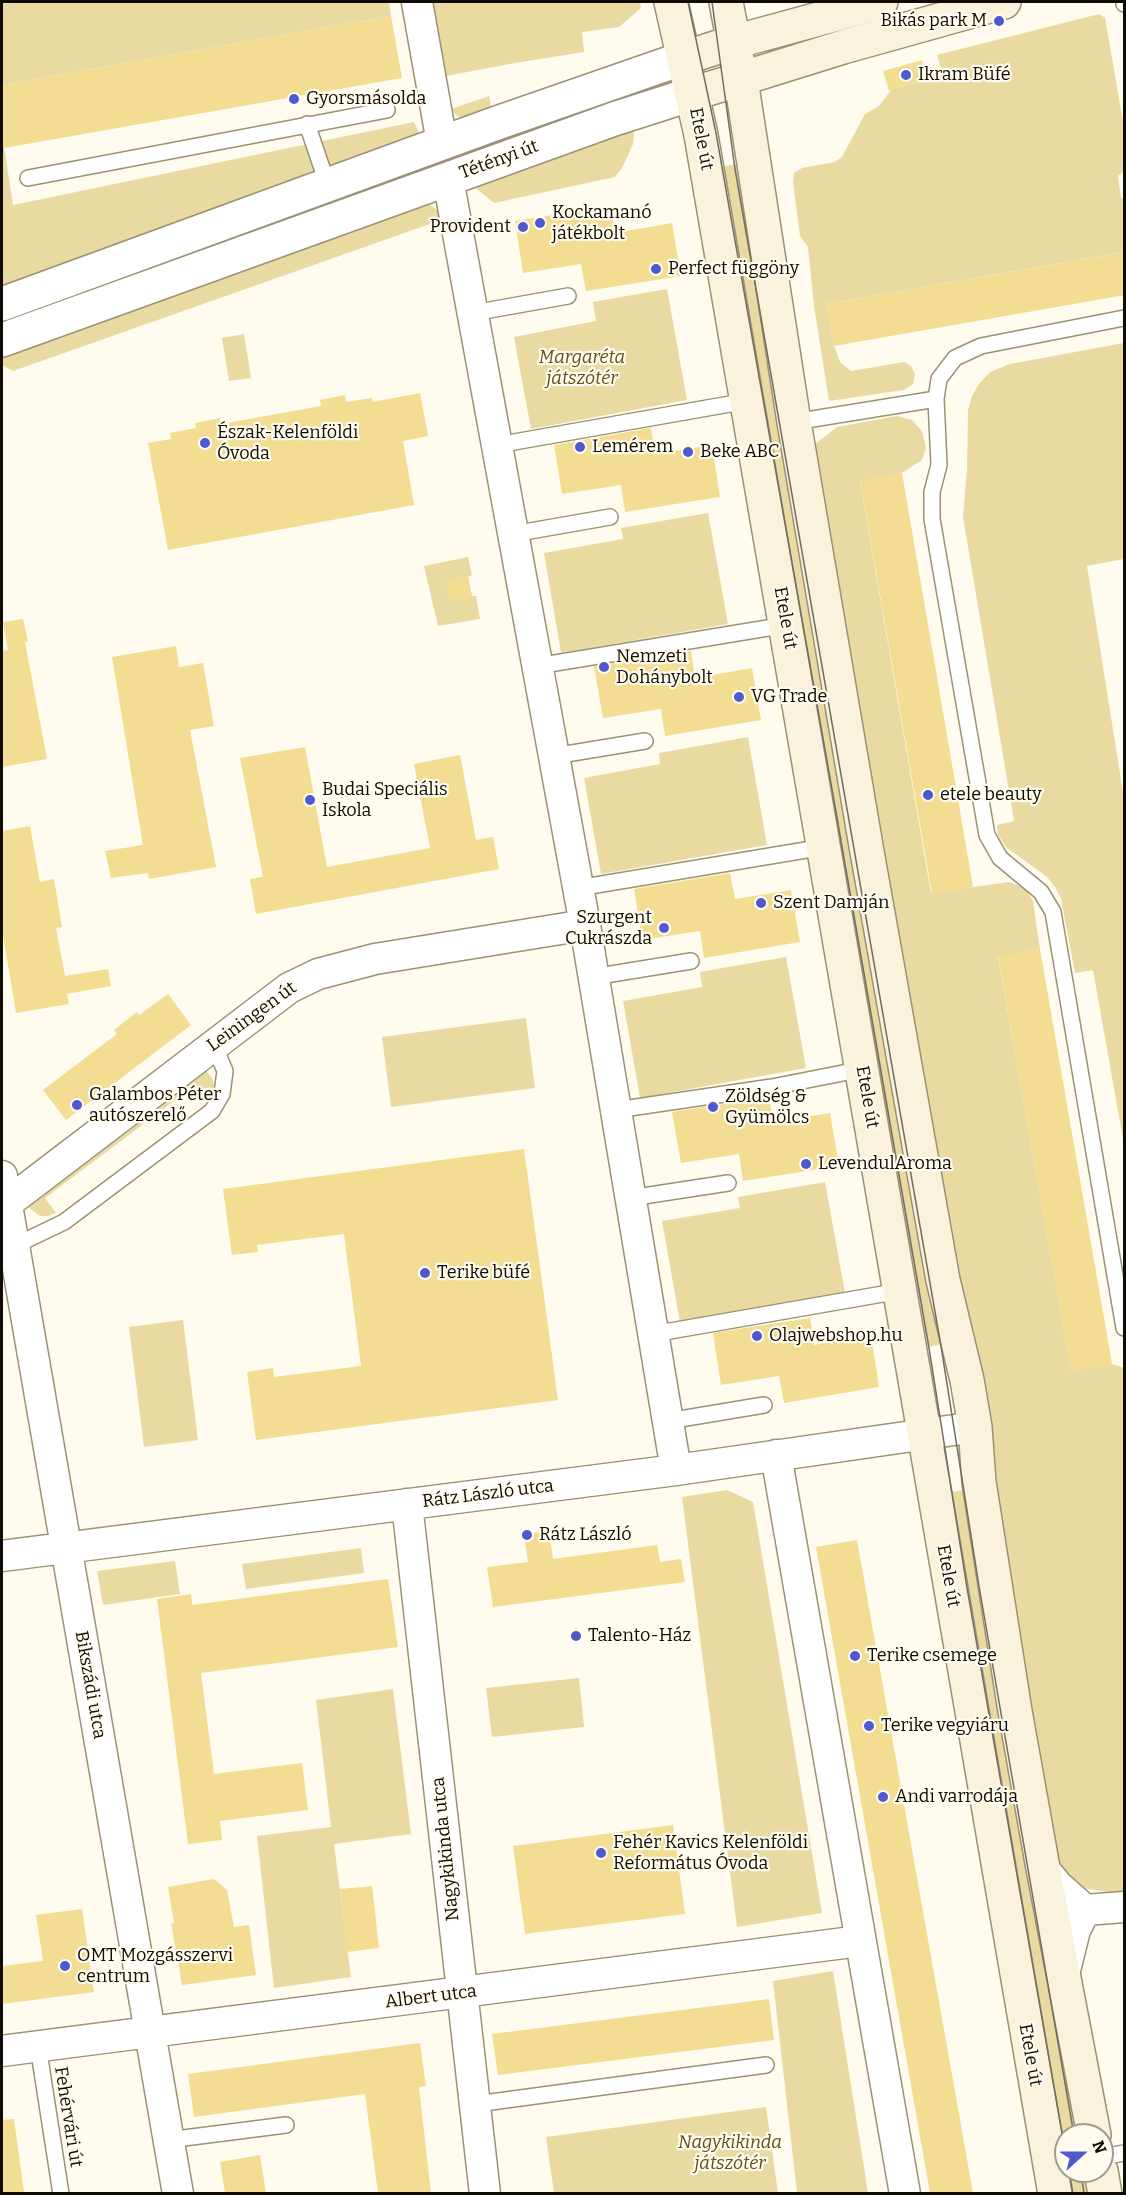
<!DOCTYPE html>
<html>
<head>
<meta charset="utf-8">
<style>
	body { margin:0 }
	#map { position:relative; width:1126px; height:2195px; overflow:hidden; background:#fffbee; font-family:Bitter,serif }
	canvas { display:block }
	.frame { position:absolute; inset:0; border:3px solid #100c03; pointer-events:none }
	.north { position:absolute; left:1054px; top:2123px; width:60px; height:60px; box-sizing:border-box; background:#fffbee; border:2px solid #9f9b90; border-radius:50%; rotate:69deg; font-size:16px; font-weight:700; line-height:24px; text-align:center; color:#100c03 }
	.north::after { content:''; display:block; margin:auto; width:21px; height:27px; background:#4e59ce; clip-path:polygon(50% 0,100% 100%,50% 72%,0 100%) }
</style>
</head>
<body>
<div id="map">
<canvas width="1126" height="2195"></canvas>
<div class="frame"></div>
<div class="north">N</div>
</div>
<script>
const context = document.querySelector('canvas').getContext('2d');
context.lineJoin = 'round';
function fill(path, color) { context.fillStyle = color; context.fill(path, 'evenodd'); }
const poly = rows => new Path2D(rows.map(r => 'M' + r).join(''));
function strokePath(path, color, width, dash) { context.strokeStyle = color; context.lineWidth = width; context.lineCap = dash ? 'butt' : 'round'; context.setLineDash(dash || []); context.stroke(path); }
function label(font, color, halo, rows, align = 'center') {
  context.font = font + ' Bitter,serif'; context.lineWidth = 4.5; context.setLineDash([]); context.textBaseline = 'middle'; context.strokeStyle = halo; context.fillStyle = color; for (const [text, x, y, turn = 0] of rows) {
    context.save(); context.translate(x, y); context.rotate((+turn || 0) * Math.PI / 180); context.textAlign = isNaN(turn) ? turn : align; if (halo) context.strokeText(text, 0, 0); context.fillText(text, 0, 0); context.restore();
  }
}
fill(poly([
	[2,2,389,2,391,16,2,85],
	[428,2,640,2,641,8,619,27,582,32,584,52,515,63,441,77],
	[1099,14,1105,18,1124,127,1124,171,1118,176,1121,198,1124,198,1124,252,827,304,834,346,840,362,851,371,904,362,911,366,915,374,913,384,904,390,829,401,814,306,808,247,800,236,793,182,794,173,802,168,835,162,842,157,865,114,879,106,891,90,943,75,937,55],
	[621,93,624,102,2,326,2,317],
	[489,96,492,111,464,119,457,116,451,109],
	[414,122,419,132,412,141,2,288,2,133,13,205],
	[631,127,634,135,633,144,622,168,615,177,494,203,472,185],
	[736,164,943,1344,928,1347,720,167],
	[422,203,430,205,440,212,444,219,13,371,2,365,2,354],
	[667,289,687,400,531,429,514,337,596,321,593,302],
	[244,334,251,378,229,381,222,338],
	[1124,343,1124,559,1087,566,1124,799,1124,1145,1093,970,1075,973,1061,899,1055,887,1047,877,1006,847,998,835,997,825,1014,821,963,517,967,468,968,410,972,396,979,384,990,372,1010,364],
	[897,416,912,420,922,431,926,448,922,460,902,473,860,481,931,893,1009,882,1025,888,1033,901,1040,949,998,957,1071,1370,1112,1364,1124,1368,1124,1892,1114,1893,1082,1888,1057,1865,811,451,815,444,837,427],
	[708,513,728,624,561,653,544,553,623,539,621,528],
	[468,557,472,575,468,577,472,596,476,596,480,619,438,626,424,566],
	[748,737,767,845,601,874,584,778,660,764,659,753],
	[786,957,806,1068,640,1098,623,1001,702,987,700,972],
	[526,1018,535,1088,391,1107,382,1037],
	[205,1069,212,1078,214,1085,211,1094,205,1100,194,1086,45,1198,56,1213,48,1216,40,1216,28,1207,26,1204],
	[825,1182,845,1293,680,1322,662,1221,740,1208,738,1197],
	[183,1320,198,1440,144,1447,129,1327],
	[727,1490,753,1502,822,1913,737,1927,682,1497],
	[965,1490,1076,2135,1066,2135,1066,2171,950,1492],
	[361,1548,364,1573,246,1589,242,1564],
	[175,1561,180,1594,103,1605,97,1571],
	[579,1678,584,1727,492,1737,486,1688],
	[393,1689,411,1834,334,1844,351,1977,274,1988,257,1836,331,1827,316,1700],
	[833,1971,868,2193,797,2193,773,1981],
	[766,2107,778,2193,554,2193,546,2137],
	[1066,2171,1083,2171,1087,2193,1070,2193]
]), '#e9daa2');
fill(poly([
	[391,16,402,78,4,148,2,133,2,85],
	[922,60,928,79,889,91,883,71],
	[611,206,615,233,672,223,681,276,586,291,581,264,523,273,515,221],
	[1125,252,1125,295,834,346,827,304],
	[420,393,428,436,403,441,414,505,168,550,148,443,171,439,170,433,196,428,195,423,220,418,221,424,321,406,320,400,345,395,346,402,372,398,373,402],
	[651,428,655,454,712,445,720,497,625,512,621,485,562,494,554,445],
	[902,473,973,887,932,894,860,480],
	[468,576,472,597,449,601,446,580],
	[23,619,28,641,25,642,47,759,2,767,2,651,8,650,3,622],
	[176,646,179,667,203,663,214,726,190,730,216,867,149,879,148,873,111,878,105,851,143,845,112,657],
	[691,651,695,678,752,668,761,720,665,736,661,709,603,718,594,666],
	[305,747,327,867,430,848,414,764,460,755,476,840,493,837,499,869,256,914,250,879,263,877,240,758],
	[30,826,40,882,54,879,62,927,56,928,65,976,108,969,111,986,67,994,69,1004,16,1013,2,929,2,831],
	[730,873,735,899,791,890,800,942,704,958,700,931,642,940,634,889],
	[1040,949,1112,1364,1071,1371,998,956],
	[168,994,191,1025,66,1120,43,1090,117,1034,114,1030,137,1012,139,1015],
	[769,1097,773,1122,830,1113,839,1166,743,1181,739,1154,681,1163,672,1112],
	[524,1149,558,1400,256,1440,247,1372,273,1368,274,1377,361,1366,344,1234,257,1245,258,1252,232,1255,223,1189],
	[810,1318,814,1345,871,1335,879,1387,784,1403,779,1376,721,1385,713,1333],
	[549,1531,553,1559,657,1545,660,1562,681,1559,685,1582,493,1607,487,1567,528,1562,524,1534],
	[857,1540,973,2193,930,2193,816,1547],
	[388,1579,398,1647,201,1673,214,1774,302,1763,308,1810,220,1821,222,1840,188,1844,157,1599,191,1594,192,1605],
	[673,1825,685,1914,525,1934,513,1846],
	[214,1879,227,1890,234,1927,249,1925,256,1975,182,1985,171,1923,174,1924,168,1887],
	[372,1886,379,1948,347,1952,340,1889],
	[82,1909,94,1992,2,2004,2,1966,43,1961,36,1915],
	[769,1999,774,2040,498,2075,492,2034],
	[420,2043,426,2086,419,2087,431,2193,378,2193,365,2094,194,2117,188,2074],
	[14,2119,24,2193,2,2193,2,2120],
	[260,2155,266,2193,225,2193,220,2162]
]), '#f2dd92');
const service = poly([
	[1124,2,1124,4],
	[307,124,328,186],
	[28,178,387,110],
	[473,313,568,296],
	[936,399,939,465,932,492,932,519,987,835,1000,858,1041,892,1053,912,1124,1328],
	[794,422,936,399,939,379,955,358,981,346,1124,318],
	[497,445,747,401],
	[513,534,610,517],
	[537,666,786,625],
	[554,756,645,741],
	[578,888,824,847],
	[593,977,691,961],
	[616,1110,772,1087,863,1069],
	[630,1198,728,1183],
	[14,1246,64,1222,212,1111,222,1094,225,1071,214,1045],
	[653,1334,900,1291],
	[668,1421,764,1405],
	[38,2046,61,2194],
	[476,2104,766,2065],
	[168,2140,286,2125],
	[1102,2157,1124,2153]
]);
const minor = poly([
	[417,2,442,143],
	[448,179,585,925,676,1470],
	[2,1176,178,2194],
	[2,1207,289,988,318,974,375,959,585,925],
	[776,1455,905,2194],
	[407,1504,485,2194],
	[2,1556,676,1470,975,1427],
	[1043,1868,1058,1886,1085,1910,1124,1907],
	[1064,1974,1075,1930,1085,1910],
	[2,2051,860,1941]
]);
const tertiary = poly([
	[2,304,497,123,684,58],
	[2,340,614,119,692,94]
]);
const secondary = poly([
	[671,2,701,135,1055,2194],
	[726,2,741,80,794,422,866,846,943,1280,967,1380,975,1427,979,1482,1015,1711,1043,1868,1094,2135],
	[684,58,734,42,881,2],
	[692,94,843,47,1004,2],
	[1101,2171,1105,2194]
]);
strokePath(service, '#9b9274', 18);
strokePath(minor, '#9b9274', 33);
strokePath(tertiary, '#9b9274', 36);
strokePath(secondary, '#9b9274', 36);
strokePath(service, '#fff', 15);
strokePath(minor, '#fff', 30);
strokePath(tertiary, '#fff', 33);
strokePath(secondary, '#f9f3de', 33);
strokePath(poly([
	[688,2,716,133,836,812,929,1348,967,1588,1066,2156],
	[712,2,735,169,941,1346,979,1586,1074,2135],
	[1069,2171,1073,2194],
	[1081,2171,1084,2194]
]), '#726e64', 1.5);
for (const [x, y, r, color] of [
	[999,21,6,"#4e59ce"],
	[906,75,6,"#4e59ce"],
	[294,99,6,"#4e59ce"],
	[540,223,6,"#4e59ce"],
	[523,227,6,"#4e59ce"],
	[656,269,6,"#4e59ce"],
	[205,443,6,"#4e59ce"],
	[580,447,6,"#4e59ce"],
	[688,452,6,"#4e59ce"],
	[604,667,6,"#4e59ce"],
	[739,697,6,"#4e59ce"],
	[928,795,6,"#4e59ce"],
	[310,800,6,"#4e59ce"],
	[761,903,6,"#4e59ce"],
	[664,928,6,"#4e59ce"],
	[77,1105,6,"#4e59ce"],
	[713,1107,6,"#4e59ce"],
	[806,1164,6,"#4e59ce"],
	[425,1273,6,"#4e59ce"],
	[757,1336,6,"#4e59ce"],
	[527,1535,6,"#4e59ce"],
	[576,1636,6,"#4e59ce"],
	[855,1656,6,"#4e59ce"],
	[869,1726,6,"#4e59ce"],
	[883,1797,6,"#4e59ce"],
	[601,1853,6,"#4e59ce"],
	[65,1966,6,"#4e59ce"]
]) { const dot = new Path2D(); dot.arc(x, y, r, 0, 2 * Math.PI); context.fillStyle = color; context.fill(dot); strokePath(dot, '#fffbee', 2); }
label('18px', '#100c03', '#fffbee', [
	["Bikás park M",987,21,"right"],
	["Ikram Büfé",918,75],
	["Gyorsmásolda",306,99],
	["Kockamanó",552,213],
	["játékbolt",552,234],
	["Provident",511,227,"right"],
	["Perfect függöny",668,269],
	["Észak-Kelenföldi",217,433],
	["Óvoda",217,454],
	["Lemérem",592,447],
	["Beke ABC",700,452],
	["Nemzeti",616,657],
	["Dohánybolt",616,678],
	["VG Trade",751,697],
	["Budai Speciális",322,790],
	["Iskola",322,811],
	["etele beauty",940,795],
	["Szent Damján",773,903],
	["Szurgent",652,918,"right"],
	["Cukrászda",652,939,"right"],
	["Galambos Péter",89,1095],
	["autószerelő",89,1116],
	["Zöldség &",725,1097],
	["Gyümölcs",725,1118],
	["LevendulAroma",818,1164],
	["Terike büfé",437,1273],
	["Olajwebshop.hu",769,1336],
	["Rátz László",539,1535],
	["Talento-Ház",588,1636],
	["Terike csemege",867,1656],
	["Terike vegyiáru",881,1726],
	["Andi varrodája",895,1797],
	["Fehér Kavics Kelenföldi",613,1843],
	["Református Óvoda",613,1864],
	["OMT Mozgásszervi",77,1956],
	["centrum",77,1977]
], 'left');
label('18px', '#100c03', '#fffbee', [
	["Etele út",701,139,79],
	["Tétényi út",499,160,-20],
	["Etele út",785,618,80],
	["Leiningen út",252,1017,-36],
	["Etele út",867,1097,80],
	["Rátz László utca",488,1494,-7],
	["Etele út",948,1576,80],
	["Bikszádi utca",90,1685,80],
	["Nagykikinda utca",446,1849,-96],
	["Albert utca",431,1997,-7],
	["Etele út",1030,2055,80],
	["Fehérvári út",68,2117,81]
]);
label('italic 18px', '#5d4f16', '#fffbee', [
	["Margaréta",582,358],
	["játszótér",582,379],
	["Nagykikinda",730,2143],
	["játszótér",730,2164]
]);
</script>
</body>
</html>
